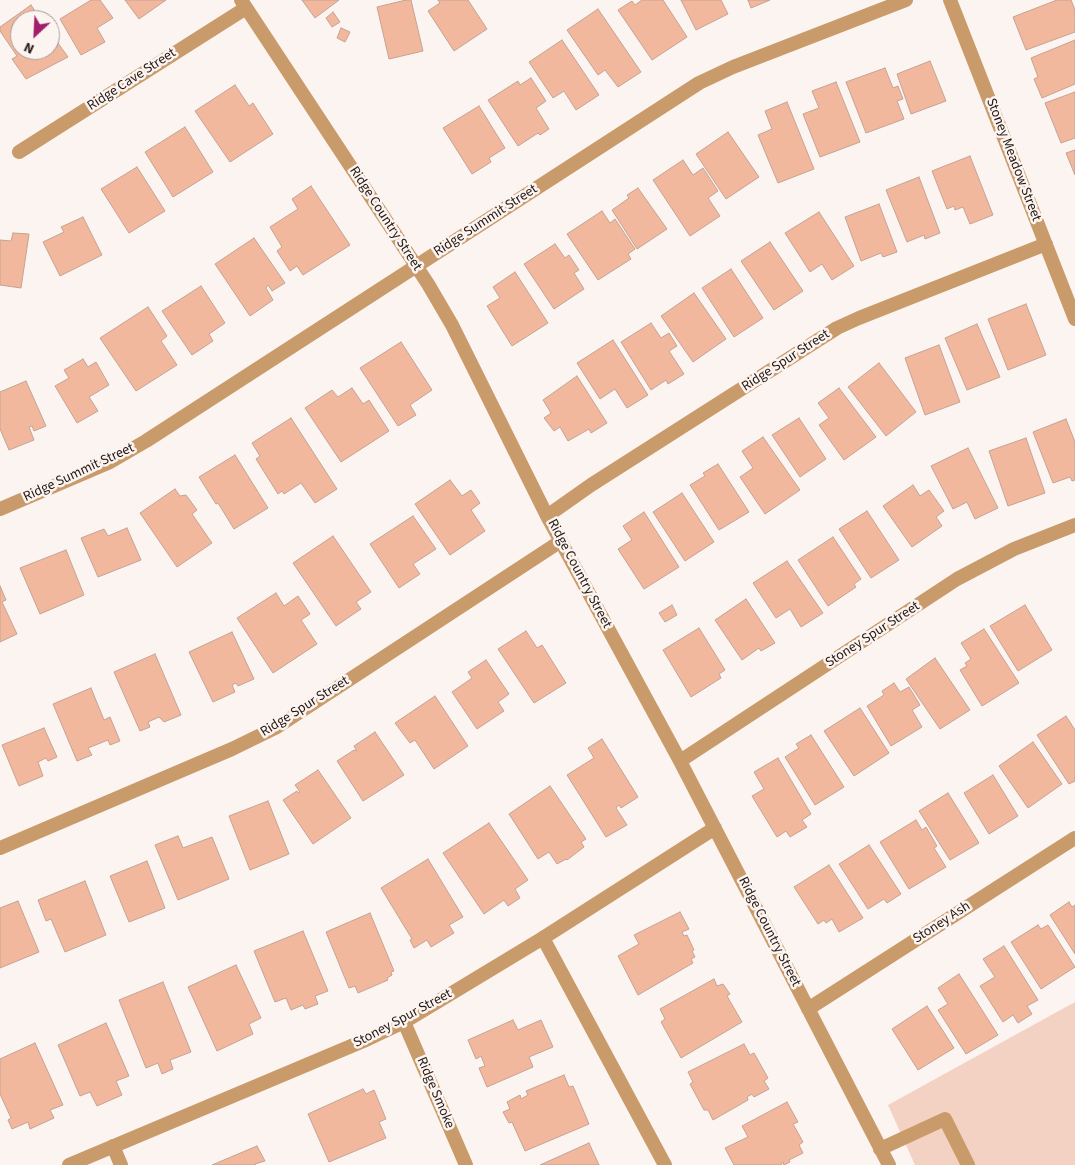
<!DOCTYPE html>
<html>
<head>
<meta charset="utf-8">
<style>
	body { margin:0 }
	#map { position:relative; width:1075px; height:1165px; overflow:hidden; background:#fbf4f0; font-family:"Source Sans 3",sans-serif }
	canvas { display:block }
	.north { position:absolute; left:10px; top:10px; width:50px; height:50px; box-sizing:border-box; background:#fbf4f0; border:1px solid #a59c98; border-radius:50%; rotate:205deg; font-size:14px; font-weight:700; line-height:20px; text-align:center; color:#251813 }
	.north::after { content:''; display:block; margin:auto; width:18px; height:22px; background:#a31f6b; clip-path:polygon(50% 0,100% 100%,50% 72%,0 100%) }
</style>
</head>
<body>
<div id="map">
<canvas width="1075" height="1165"></canvas>
<div class="north">N</div>
</div>
<script>
const context = document.querySelector('canvas').getContext('2d');
context.lineJoin = 'round';
function fill(path, color) { context.fillStyle = color; context.fill(path, 'evenodd'); }
const poly = rows => new Path2D(rows.map(r => 'M' + r).join(''));
function strokePath(path, color, width, dash) { context.strokeStyle = color; context.lineWidth = width; context.lineCap = dash ? 'butt' : 'round'; context.setLineDash(dash || []); context.stroke(path); }
function label(font, color, halo, rows, align = 'center') {
  context.font = font + ' "Source Sans 3",sans-serif'; context.lineWidth = 5; context.setLineDash([]); context.textBaseline = 'middle'; context.strokeStyle = halo; context.fillStyle = color; for (const [text, x, y, turn = 0] of rows) {
    context.save(); context.translate(x, y); context.rotate((+turn || 0) * Math.PI / 180); context.textAlign = isNaN(turn) ? turn : align; if (halo) context.strokeText(text, 0, 0); context.fillText(text, 0, 0); context.restore();
  }
}
fill(poly([
	[1075,1002,1075,1165,915,1165,888,1105]
]), '#f4d2c3');
const building = poly([
	[91,0,100,0,113,18,97,28,105,42,81,55,60,19,91,0],
	[125,0,166,0,139,19,125,0],
	[302,0,339,0,315,18,302,0],
	[406,0,411,0,423,51,389,59,377,7,406,0],
	[438,0,468,0,487,29,454,51,428,11,440,3,438,0],
	[642,0,663,0,687,37,652,60,618,10,632,1,635,5,642,0],
	[681,0,721,0,728,14,696,30,681,0],
	[748,0,770,0,751,8,748,0],
	[1057,0,1071,0,1075,10,1075,32,1026,50,1013,17,1057,0],
	[31,5,41,20,20,20,20,50,50,50,50,32,68,57,26,79,12,59,17,56,0,31,0,27,31,5],
	[598,9,641,72,618,87,605,70,598,75,567,30,598,9],
	[333,12,340,22,332,27,326,18,333,12],
	[341,28,350,32,345,42,337,38,341,28],
	[562,40,599,95,576,110,564,91,553,98,529,62,562,40],
	[1075,40,1075,84,1042,98,1034,79,1038,77,1031,58,1075,40],
	[930,61,946,101,911,114,897,74,930,61],
	[885,68,893,88,898,86,903,99,897,101,904,119,866,133,846,82,885,68],
	[531,78,546,101,536,108,549,129,540,135,538,133,518,146,488,100,518,81,520,85,531,78],
	[836,82,860,142,820,157,803,114,819,108,812,91,836,82],
	[235,85,249,106,253,103,273,134,230,162,195,111,235,85],
	[1075,92,1075,138,1061,143,1045,103,1075,92],
	[787,102,814,169,778,183,758,135,772,129,765,111,787,102],
	[479,106,505,148,489,158,491,162,472,174,443,128,479,106],
	[185,127,213,172,173,197,145,152,185,127],
	[728,132,759,177,726,199,696,154,728,132],
	[1075,150,1075,175,1066,153,1075,150],
	[970,156,993,215,970,224,963,207,955,210,954,206,947,209,932,171,970,156],
	[683,160,693,175,703,168,718,191,708,198,720,216,690,236,653,180,683,160],
	[137,167,165,211,129,233,101,189,137,167],
	[919,177,940,233,925,239,924,235,907,242,886,190,919,177],
	[311,186,350,245,303,275,297,266,290,271,277,251,282,247,270,227,298,209,292,199,311,186],
	[638,188,667,229,637,249,612,210,629,198,627,195,638,188],
	[879,204,897,252,883,257,881,253,861,261,845,217,879,204],
	[602,211,610,223,615,219,635,249,628,254,631,259,598,280,567,234,602,211],
	[819,212,854,266,832,280,822,264,810,272,785,233,819,212],
	[83,217,102,255,60,276,43,242,64,232,61,227,83,217],
	[13,233,29,234,21,288,0,285,0,240,11,241,13,233],
	[254,238,285,283,272,291,268,285,266,288,273,300,250,316,215,264,254,238],
	[770,242,803,291,774,310,741,261,770,242],
	[555,244,565,258,569,255,579,270,574,273,584,289,554,309,524,264,555,244],
	[731,269,763,318,734,337,702,288,731,269],
	[515,272,548,323,512,346,487,306,500,298,493,287,515,272],
	[201,286,225,323,209,334,213,341,192,355,162,311,201,286],
	[694,293,726,339,693,362,661,316,694,293],
	[1026,304,1046,355,1008,370,988,319,1026,304],
	[148,307,167,336,161,341,177,365,136,391,100,338,148,307],
	[651,323,661,338,669,333,677,346,669,351,684,374,668,384,666,380,651,390,621,342,651,323],
	[977,324,1000,377,967,390,945,338,977,324],
	[613,340,648,395,627,408,615,389,600,399,577,363,613,340],
	[401,342,432,390,410,405,416,415,398,426,360,368,401,342],
	[939,345,960,402,925,415,905,358,939,345],
	[83,359,88,367,96,362,109,385,89,397,98,411,77,423,55,386,69,378,64,370,83,359],
	[879,363,916,412,886,436,848,387,879,363],
	[577,376,607,423,591,433,589,429,568,441,560,427,554,431,544,418,551,413,543,400,577,376],
	[26,381,46,426,34,431,32,426,29,427,34,440,9,450,0,429,0,392,26,381],
	[352,388,363,404,369,400,389,431,341,462,305,408,332,390,338,397,352,388],
	[839,388,876,437,844,460,819,425,829,418,818,403,839,388],
	[291,418,337,489,315,503,301,483,284,494,282,491,278,494,256,459,260,456,252,443,291,418],
	[799,418,826,459,800,477,772,435,799,418],
	[1066,419,1075,442,1075,480,1072,481,1070,477,1053,483,1033,432,1066,419],
	[763,437,800,490,765,514,740,477,753,468,742,451,763,437],
	[1026,438,1045,493,1008,506,989,451,1026,438],
	[968,448,998,508,975,519,967,502,953,509,931,466,968,448],
	[235,455,268,508,234,529,218,503,216,504,199,477,235,455],
	[718,464,749,512,719,530,690,485,705,476,703,473,718,464],
	[450,480,462,496,471,490,480,503,471,510,485,531,450,555,415,504,450,480],
	[913,485,920,496,929,490,944,511,936,517,942,526,912,547,883,506,913,485],
	[175,489,180,496,186,495,197,510,192,514,212,543,177,567,140,513,175,489],
	[682,493,714,542,685,561,653,512,682,493],
	[867,511,899,560,871,578,839,529,867,511],
	[644,512,679,567,644,589,618,549,632,540,623,526,644,512],
	[413,516,436,549,413,564,420,574,399,588,370,544,413,516],
	[127,528,141,560,98,577,81,538,104,529,108,536,127,528],
	[333,536,371,592,356,602,361,609,336,626,293,563,333,536],
	[833,537,861,579,854,584,856,587,828,606,798,560,833,537],
	[66,550,84,595,40,614,20,568,66,550],
	[787,561,823,613,801,627,790,609,776,618,753,583,787,561],
	[0,586,6,600,2,602,17,634,0,642,0,586],
	[276,593,284,606,298,596,310,614,301,620,317,644,273,673,237,618,276,593],
	[746,599,775,643,761,651,759,648,742,660,715,620,746,599],
	[672,605,677,615,665,622,659,613,672,605],
	[1025,605,1052,650,1018,671,990,626,1025,605],
	[699,628,725,670,719,674,721,678,691,697,663,650,699,628],
	[984,629,1019,683,982,706,960,670,967,666,965,663,971,659,961,643,984,629],
	[526,631,537,648,542,645,566,683,534,703,498,649,526,631],
	[232,632,254,679,238,686,236,683,232,685,235,692,213,702,189,652,232,632],
	[155,654,181,715,164,722,159,717,148,722,150,727,140,731,114,672,155,654],
	[935,658,970,710,940,729,906,679,935,658],
	[486,660,509,694,498,702,504,711,477,729,452,692,472,678,468,672,486,660],
	[894,683,900,692,909,687,920,705,912,710,922,727,891,746,867,706,884,695,882,691,894,683],
	[91,688,104,720,110,717,120,741,110,745,108,740,88,748,92,755,77,761,53,704,91,688],
	[435,696,468,746,434,769,415,740,410,743,395,723,435,696],
	[860,708,889,753,854,776,824,731,860,708],
	[1066,716,1075,730,1075,781,1069,784,1037,735,1066,716],
	[44,728,57,757,48,761,46,758,38,762,43,776,19,786,2,745,44,728],
	[375,732,404,775,363,801,337,761,354,750,357,751,354,746,375,732],
	[811,735,844,787,815,805,785,757,799,748,796,744,811,735],
	[602,739,638,797,621,808,619,805,616,808,627,825,606,837,567,775,594,758,588,748,602,739],
	[1033,742,1062,784,1028,808,999,766,1033,742],
	[778,758,811,814,802,820,807,827,790,837,786,831,777,837,752,796,764,789,754,772,778,758],
	[318,770,351,818,313,844,283,800,297,791,298,793,300,792,295,785,318,770],
	[993,775,1018,816,989,834,964,793,993,775],
	[550,786,586,839,581,842,584,847,567,860,566,859,557,864,549,852,538,859,509,814,550,786],
	[948,793,979,843,950,860,919,811,948,793],
	[268,801,289,854,250,870,229,816,268,801],
	[916,820,922,830,926,827,937,846,934,848,946,867,909,889,880,842,916,820],
	[489,823,528,880,515,889,520,898,508,906,504,900,484,914,443,853,489,823],
	[178,836,183,848,212,837,229,879,178,900,155,845,178,836],
	[869,845,901,894,887,903,884,899,868,909,839,864,869,845],
	[428,859,463,917,449,925,454,933,431,947,427,940,414,948,410,940,412,939,381,888,428,859],
	[147,861,165,908,129,922,110,876,147,861],
	[829,865,863,918,839,932,832,919,826,923,824,920,818,924,794,887,829,865],
	[85,881,106,935,65,952,51,919,46,921,38,900,85,881],
	[18,901,39,952,0,968,0,908,18,901],
	[1069,902,1072,907,1075,905,1075,954,1050,915,1069,902],
	[680,912,689,929,682,932,684,936,687,935,694,950,692,951,695,957,691,959,693,963,638,995,618,956,639,944,634,935,680,912],
	[370,913,394,971,391,972,392,975,387,978,388,980,358,993,355,986,349,988,326,932,370,913],
	[1038,925,1041,929,1048,925,1075,967,1041,989,1011,942,1038,925],
	[303,931,328,991,315,996,318,1004,305,1009,303,1005,291,1010,286,998,275,1002,254,951,303,931],
	[1004,946,1038,1000,1027,1006,1032,1014,1018,1023,1013,1015,1003,1022,980,986,995,977,983,959,1004,946],
	[236,965,261,1018,249,1024,253,1034,217,1051,188,987,236,965],
	[959,974,998,1035,966,1054,938,1010,948,1004,938,988,959,974],
	[714,979,717,986,723,984,730,994,727,996,742,1022,681,1058,661,1022,665,1019,660,1009,714,979],
	[163,982,191,1052,170,1060,173,1069,162,1074,158,1063,146,1068,119,1000,163,982],
	[927,1006,954,1048,918,1070,892,1029,927,1006],
	[513,1020,518,1030,541,1020,553,1047,529,1057,533,1067,487,1087,479,1068,485,1066,481,1056,476,1059,468,1040,513,1020],
	[106,1023,129,1076,116,1081,122,1095,97,1106,90,1092,80,1096,58,1045,106,1023],
	[35,1043,63,1105,50,1110,54,1118,30,1129,28,1122,12,1129,8,1120,11,1118,0,1094,0,1059,35,1043],
	[744,1044,750,1055,754,1053,768,1078,764,1081,769,1089,754,1097,752,1094,747,1097,748,1100,713,1120,708,1110,704,1110,690,1084,693,1082,688,1072,744,1044],
	[564,1075,569,1087,573,1086,589,1124,525,1151,512,1122,509,1123,503,1112,510,1109,507,1102,520,1095,521,1099,528,1095,526,1091,564,1075],
	[363,1089,366,1094,374,1090,386,1119,379,1122,386,1138,329,1162,308,1114,363,1089],
	[787,1102,798,1122,793,1124,803,1142,799,1145,803,1153,789,1160,790,1162,784,1165,783,1162,781,1165,734,1165,725,1148,748,1137,742,1126,787,1102],
	[589,1143,599,1165,540,1165,589,1143],
	[257,1146,265,1161,255,1164,256,1165,212,1165,257,1146]
]);
fill(building, '#f2b89e');
strokePath(building, '#c5a293', 1);
strokePath(poly([
	[543,938,665,1165],
	[880,1149,945,1119,968,1165]
]), '#c99a6a', 14);
strokePath(poly([
	[241,0,428,284,452,325,547,516,680,761,889,1165],
	[950,0,1075,319],
	[19,152,246,8],
	[0,509,110,462,146,441,699,83,733,67,906,0],
	[547,516,591,485,837,328,859,318,1046,244],
	[680,761,957,579,1014,549,1075,525],
	[0,848,232,749,277,727,561,541],
	[808,1009,1075,838],
	[404,1022,466,1165],
	[113,1146,121,1165],
	[69,1165,368,1039,404,1022,543,938,715,828]
]), '#c99a6a', 14);
label('14px', '#251813', '#fbf4f0', [
	["Ridge Cave Street",132,80,-33],
	["Stoney Meadow Street",1013,160,69],
	["Ridge Country Street",385,219,57],
	["Ridge Summit Street",486,221,-33],
	["Ridge Spur Street",786,361,-33],
	["Ridge Summit Street",79,473,-25],
	["Ridge Country Street",579,574,62],
	["Stoney Spur Street",873,635,-33],
	["Ridge Spur Street",305,707,-32],
	["Stoney Ash",942,923,-33],
	["Ridge Country Street",769,932,63],
	["Stoney Spur Street",403,1019,-28],
	["Ridge Smoke",435,1093,67]
]);
</script>
</body>
</html>
